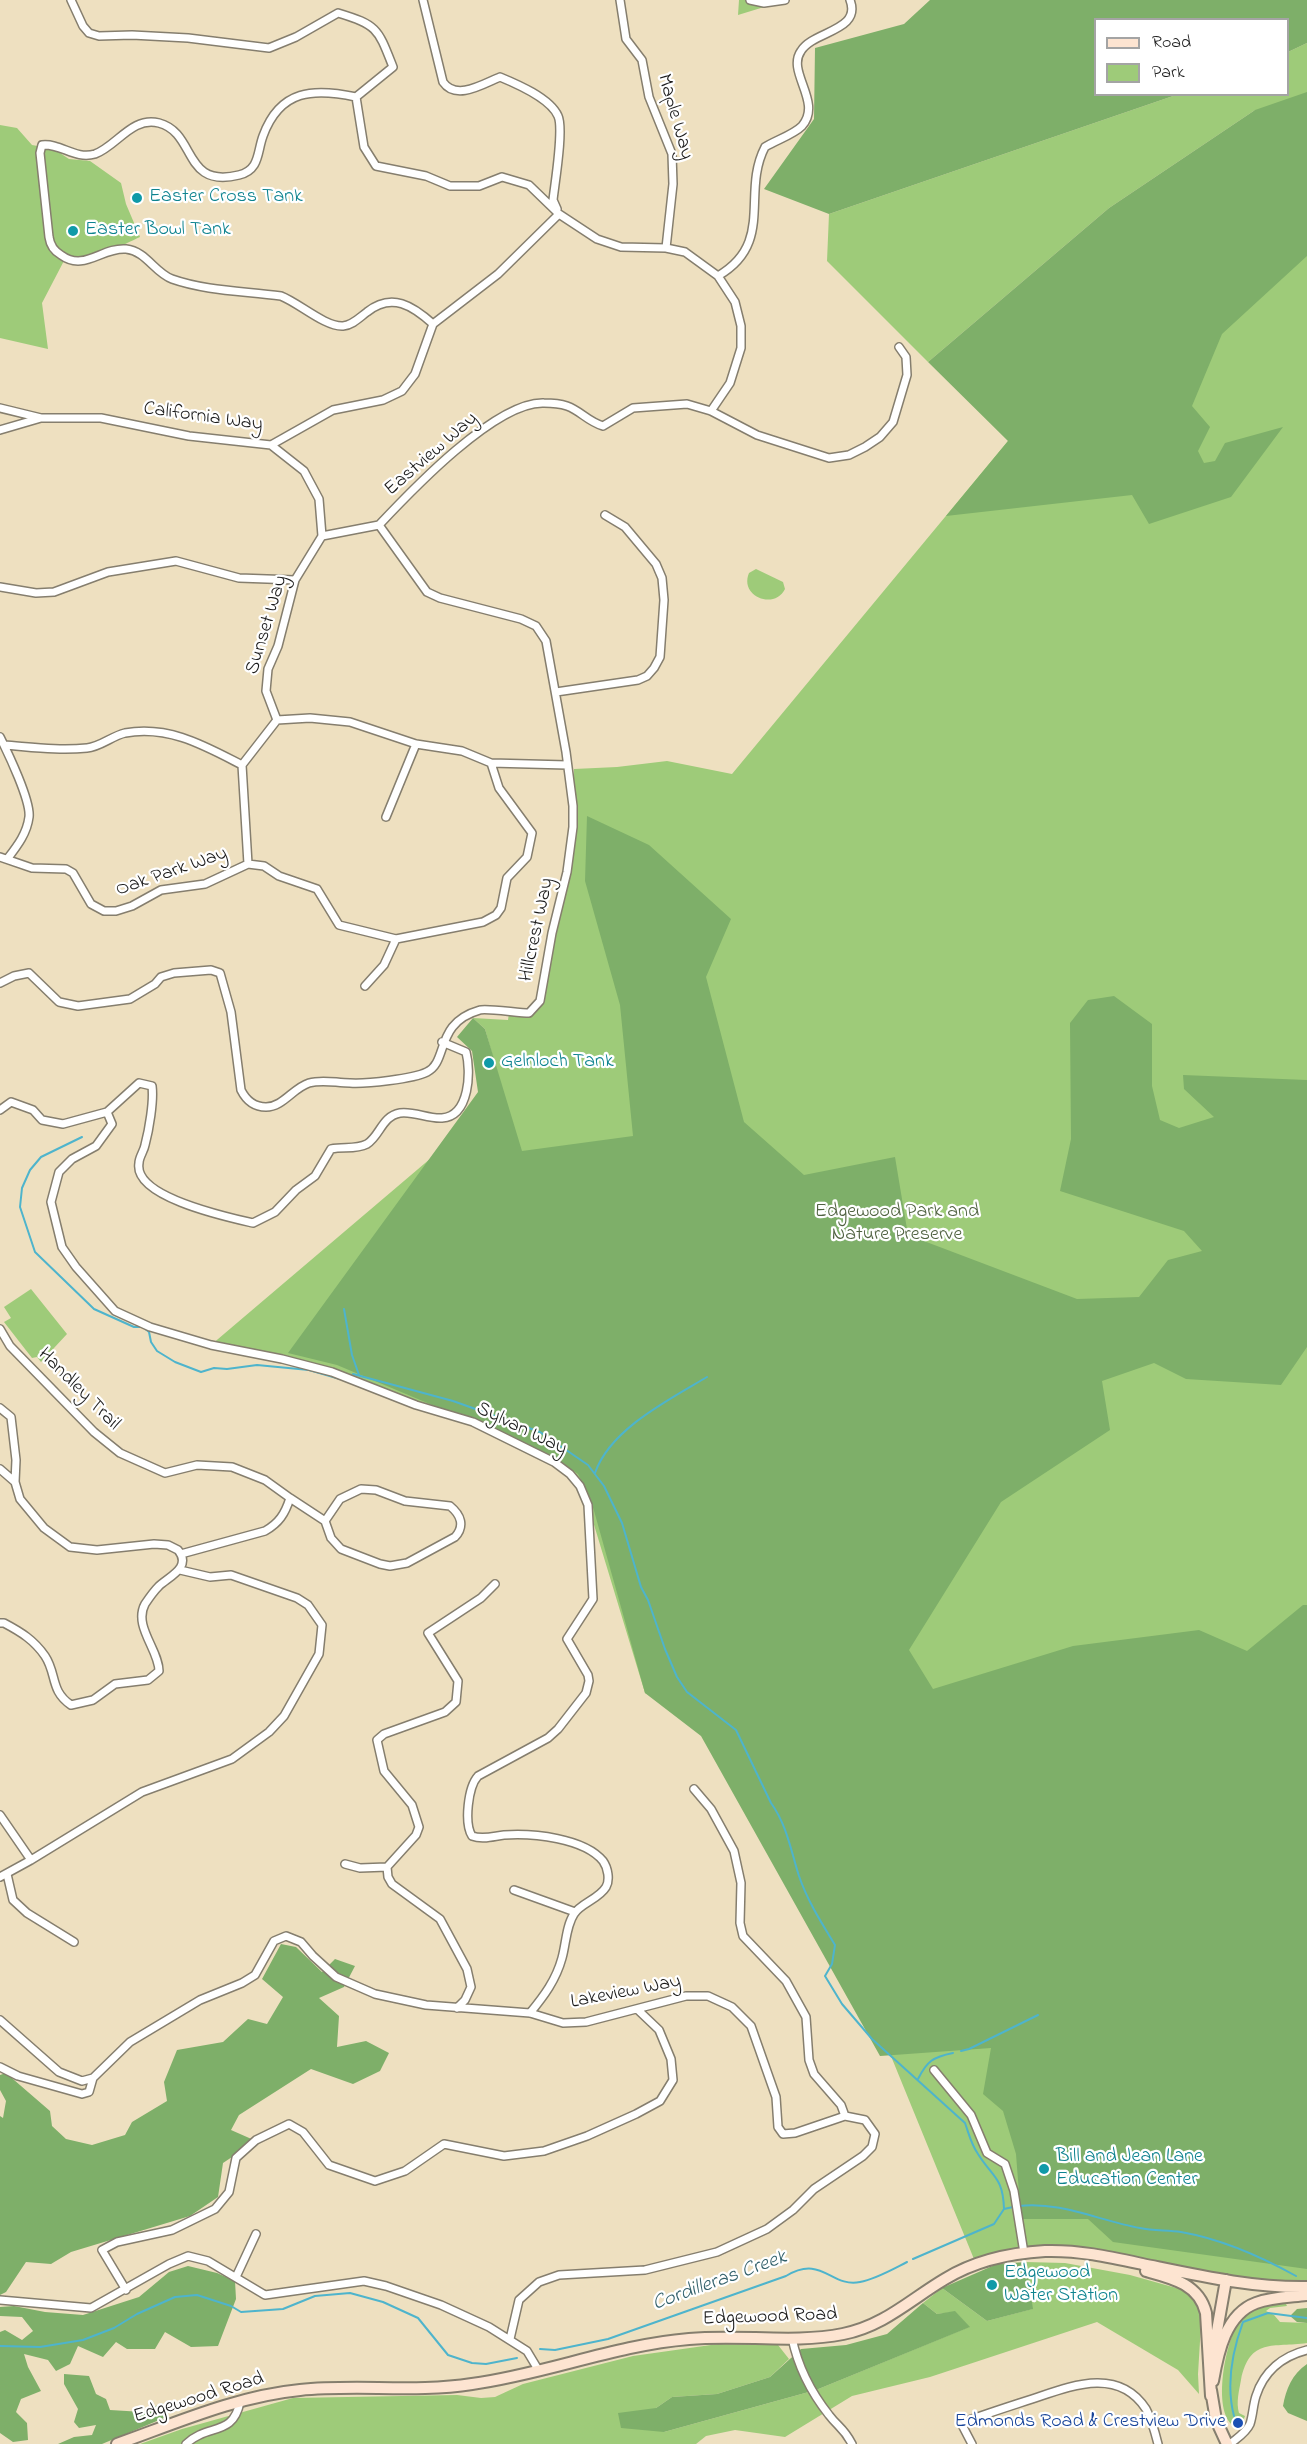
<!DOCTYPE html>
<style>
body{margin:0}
#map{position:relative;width:1307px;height:2444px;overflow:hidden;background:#eee0c0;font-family:"Indie Flower",sans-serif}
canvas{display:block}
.legend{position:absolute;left:1094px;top:18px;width:195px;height:78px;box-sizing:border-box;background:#fff;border:2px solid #a4a4a4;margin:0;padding:8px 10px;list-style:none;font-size:18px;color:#1c1c1c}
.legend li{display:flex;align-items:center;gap:12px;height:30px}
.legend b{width:30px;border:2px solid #a4a4a4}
</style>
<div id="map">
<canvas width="1307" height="2444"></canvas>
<ul class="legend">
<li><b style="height:8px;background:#fde4d1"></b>Road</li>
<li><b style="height:16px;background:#9ecb79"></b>Park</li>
</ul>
</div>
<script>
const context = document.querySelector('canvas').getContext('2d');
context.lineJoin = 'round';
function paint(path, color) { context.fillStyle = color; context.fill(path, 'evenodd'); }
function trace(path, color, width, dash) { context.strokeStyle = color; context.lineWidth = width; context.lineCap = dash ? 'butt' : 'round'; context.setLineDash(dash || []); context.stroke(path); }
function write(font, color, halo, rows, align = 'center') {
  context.font = font + ' "Indie Flower",sans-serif'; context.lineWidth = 4.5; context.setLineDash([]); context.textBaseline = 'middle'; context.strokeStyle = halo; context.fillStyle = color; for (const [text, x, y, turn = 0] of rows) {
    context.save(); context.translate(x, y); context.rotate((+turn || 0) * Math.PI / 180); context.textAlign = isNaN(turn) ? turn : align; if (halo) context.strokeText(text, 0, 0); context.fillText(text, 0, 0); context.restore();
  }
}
const green = new Path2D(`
 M 739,0 L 787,0 L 738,15 Z
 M 1307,43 L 1307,2287 L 1068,2252 L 976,2264 L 866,1995 L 707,1723 L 645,1693 L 588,1505 L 570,1474 L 473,1422 L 332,1372 L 211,1345 L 504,1096 L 485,1029 L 473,1018 L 508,1020 L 509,1013 L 529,1013 L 540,1001 L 573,827 L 574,769 L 617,767 L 667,761 L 732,774 L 1008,441 L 1255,110 L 1109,208 L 928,362 L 827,261 L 829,214 L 1176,95 L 1288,94 L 1288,52 Z
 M 0,125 L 17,128 L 32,145 L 54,149 L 69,159 L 90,161 L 121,183 L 126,204 L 140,237 C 118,247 91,264 67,255 L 42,303 L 48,349 L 0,338 Z
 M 756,569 L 783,582 L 785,589 C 775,610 739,597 749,573 Z
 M 31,1289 L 67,1334 L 41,1362 L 37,1357 L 32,1358 L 4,1322 L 11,1318 L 4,1307 Z
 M 1026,2262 L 1065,2263 L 1130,2275 L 1187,2291 L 1200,2308 L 1201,2325 L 1198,2374 L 1199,2394 L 1178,2370 L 1097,2322 L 930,2377 L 852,2396 L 785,2437 L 735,2430 L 706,2436 L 696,2444 L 140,2444 L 182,2429 L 293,2398 L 457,2395 L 481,2398 L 495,2397 L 523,2384 L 633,2356 L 718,2344 L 778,2345 L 789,2359 L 770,2377 L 717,2394 L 672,2397 L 656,2408 L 664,2432 L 816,2390 L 969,2327 L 955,2312 L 937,2314 L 923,2303 L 942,2288 L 987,2321 L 1032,2309 Z
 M 1273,2304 L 1286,2304 L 1287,2306 L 1270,2308 L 1266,2311 L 1274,2315 L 1280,2322 L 1307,2323 L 1307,2343 C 1273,2348 1250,2337 1241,2380 C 1239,2391 1236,2402 1239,2413 L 1245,2416 L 1242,2424 L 1234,2426 C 1211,2412 1226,2338 1240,2320 C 1249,2309 1261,2306 1273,2304 Z`);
const forest = new Path2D(`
 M 930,0 L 1307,0 L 1307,43 L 1288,52 L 1288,20 L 1096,20 L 1096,94 L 1176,95 L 829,214 L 764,189 L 814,119 L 815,48 L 904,24 Z
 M 1307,92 L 1307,256 L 1222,334 L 1192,406 L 1210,427 L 1198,451 L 1204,463 L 1215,461 L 1225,443 L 1283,427 L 1231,497 L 1149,524 L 1132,495 L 946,516 L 1008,441 L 928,362 L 1109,208 L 1255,110 Z
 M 587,816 L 649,845 L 731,919 L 706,977 L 744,1122 L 804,1175 L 895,1157 L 908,1235 L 1077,1299 L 1139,1297 L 1168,1260 L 1202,1251 L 1184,1231 L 1060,1191 L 1071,1139 L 1070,1023 L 1088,1000 L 1114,996 L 1152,1024 L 1152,1086 L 1160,1120 L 1179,1128 L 1214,1117 L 1184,1089 L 1183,1075 L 1307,1080 L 1307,1347 L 1281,1385 L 1186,1379 L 1154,1363 L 1102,1381 L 1110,1430 L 1001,1502 L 909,1650 L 933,1689 L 1073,1646 L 1199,1630 L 1247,1651 L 1303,1605 L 1307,1605 L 1307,2269 L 1113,2242 L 1088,2219 L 1021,2219 L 1016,2154 L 1003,2111 L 983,2094 L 991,2048 L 880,2056 L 701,1736 L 645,1693 L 591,1500 L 578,1474 L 551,1455 L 337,1365 L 288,1353 L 478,1092 L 472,1051 L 457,1037 L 473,1018 L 485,1029 L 522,1151 L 633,1136 L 620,1005 L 585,881 Z
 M 281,1944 L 296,1947 L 322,1972 L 335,1959 L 355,1966 L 344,1987 L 319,1998 L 339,2016 L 337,2047 L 366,2041 L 389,2053 L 380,2071 L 353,2084 L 311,2069 L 239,2115 L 231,2130 L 256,2141 L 223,2163 L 218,2197 L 190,2216 L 71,2252 L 51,2264 L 26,2262 L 6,2292 L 0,2295 L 0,2116 L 3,2118 L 6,2101 L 0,2090 L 0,2075 L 6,2073 L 50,2111 L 52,2126 L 66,2139 L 92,2145 L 125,2135 L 132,2122 L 167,2101 L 164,2082 L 177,2050 L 223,2042 L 248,2019 L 267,2024 L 283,1997 L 262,1979 Z
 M 1026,2262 L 1033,2309 L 987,2321 L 942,2288 L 997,2264 Z
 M 188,2266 L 217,2273 L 235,2281 L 236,2299 L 218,2346 L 191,2347 L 165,2332 L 155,2349 L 127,2349 L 116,2342 L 103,2357 L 78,2346 L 70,2364 L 56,2371 L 48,2360 L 24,2354 L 28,2367 L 41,2391 L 21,2399 L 16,2412 L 27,2423 L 28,2440 L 13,2442 L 0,2433 L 0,2332 L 5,2330 L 22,2340 L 33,2331 L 22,2317 L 0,2316 L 0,2307 L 14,2306 L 45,2312 L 83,2315 L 139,2297 L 169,2272 Z
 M 923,2303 L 937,2314 L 955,2311 L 970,2327 L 816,2390 L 664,2432 L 621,2428 L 618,2413 L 656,2408 L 672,2397 L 717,2394 L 770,2377 L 801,2349 L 846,2345 L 887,2334 Z
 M 1307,2308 L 1307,2323 L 1297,2322 L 1290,2316 L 1297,2309 Z
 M 1307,2364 L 1307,2421 L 1288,2413 L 1283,2406 C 1286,2389 1292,2374 1307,2364 Z
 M 64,2374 L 89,2376 L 96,2394 L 106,2399 L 110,2410 L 143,2412 L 162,2403 L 168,2409 L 164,2418 L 102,2444 L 58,2444 L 74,2437 L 92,2435 L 96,2425 L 79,2428 L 74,2422 L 78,2409 L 64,2384 Z`);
const stream = new Path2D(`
 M 82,1137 L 41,1157 L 30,1170 L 22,1188 L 20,1207 L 35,1252 L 94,1309 L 134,1327 L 143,1327 L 149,1332 L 151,1342 L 157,1351 L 175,1362 L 201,1372 L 214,1368 L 227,1369 L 257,1365 L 309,1370 L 340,1379
 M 344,1309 L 352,1355 L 359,1375
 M 353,1374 L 453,1401 L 540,1432 L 588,1465 L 604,1486 L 622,1523 L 641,1587 L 648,1600 L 665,1649 L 677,1677 L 687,1692 L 736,1730 L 771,1803 C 787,1825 791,1851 799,1876 C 808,1902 821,1922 835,1945 L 832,1964 L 825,1976 L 842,2004 L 872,2039 L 965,2123 C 969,2134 971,2144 978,2154 C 993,2178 1003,2177 1004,2209
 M 595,1473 C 610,1429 670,1399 707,1377
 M 961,2051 L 969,2049 L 1038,2015
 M 918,2079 C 927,2061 933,2057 953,2053
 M 1019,2206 C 1060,2201 1100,2221 1140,2228 C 1153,2231 1167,2230 1181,2232 C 1221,2239 1260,2256 1296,2276
 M 913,2259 L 994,2224 L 1004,2209 L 1013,2207
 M 0,2346 L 40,2347 L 83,2340 L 114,2328 L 137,2314 L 175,2297 L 197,2295 L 231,2306 L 241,2312 L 283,2309 L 315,2296 L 350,2293 L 383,2302 L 418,2318 L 448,2355 L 472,2363 L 486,2364 L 517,2358
 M 540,2349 L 555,2350 L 608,2339 L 786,2276 C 822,2254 831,2288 860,2282 C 876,2279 893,2269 907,2262
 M 1234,2416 C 1226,2385 1232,2352 1243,2322 L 1268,2313 L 1307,2318`);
const street = new Path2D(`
 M 71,0 L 83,26 L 89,33 L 99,36 L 132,35 L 188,38 L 269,48 L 296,37 L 338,13 C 378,25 378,29 393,67 L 356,97 L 364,147 L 376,166 L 426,176 L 450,186 L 479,186 L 502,177 L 529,185 L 559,214 L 597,239 L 621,247 L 666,248 L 685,252 L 718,276 L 735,302 L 741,326 L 741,348 L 730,383 L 711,411
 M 423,0 L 443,82 C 456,101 483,84 500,77 C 517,84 550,98 558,116 C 564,129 555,182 553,200 L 557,209
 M 620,0 L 626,39 L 642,60 L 649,97 L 672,154 L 673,184 L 666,248
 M 750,0 L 764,3 L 785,0
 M 718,276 C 775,243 741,193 765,147 C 776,140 793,135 802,126 C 823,102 786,72 801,51 C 813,31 862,31 850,0
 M 433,324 L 498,274 L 559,214
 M 0,408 L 41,418 L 101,418 L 189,436 L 271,445 L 333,410 L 383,400 L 402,391 L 415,374 L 433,324 C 413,306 392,292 367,312 C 360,317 353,325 343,326 C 325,327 299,303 281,296 C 245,291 206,291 172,279 C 155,273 146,251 126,249 C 102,247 84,272 61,255 C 54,251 50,244 49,237 L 40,153 L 42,145 C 61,143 75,160 95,154 C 117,146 132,116 159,123 C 197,133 182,189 239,175 C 260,170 257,152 263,136 C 280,89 314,88 356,97
 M 0,430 L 41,418
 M 271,445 L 304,471 L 319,499 L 322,536 L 295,580 L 278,646 L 268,669 L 266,691 L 277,720
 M 379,525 C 411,491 496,401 544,403 C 551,403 561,404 567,406 C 581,411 587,421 603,426 L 633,408 L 687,404 L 711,411 L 757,435 L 829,458 L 849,455 L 865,447 L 880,437 L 893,422 L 907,375 L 906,357 L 899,347
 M 0,587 L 36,593 L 54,592 L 108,572 L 176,561 L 239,578 L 295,580
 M 556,692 L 638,680 L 647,676 L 654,668 L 660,657 L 664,600 L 662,578 L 656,564 L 625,527 L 605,515
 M 277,720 L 310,718 L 350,722 L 416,744 L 462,751 L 491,763 L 567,765
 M 0,737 C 8,753 31,801 29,817 C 27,833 18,845 8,858
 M 4,745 C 31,747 59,751 87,748 C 100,747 112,736 125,733 C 169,725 205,746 242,765
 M 386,817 L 416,744
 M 0,857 L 32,868 L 66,869 L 73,873 L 91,904 L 104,911 L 116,911 L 132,906 L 161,890 L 205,884 L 248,864 L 264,866 L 279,876 L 317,889 L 339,925 L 396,939 L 483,922 L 496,915 L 501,908 L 507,878 L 527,857 L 532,833 L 499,788 L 491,763
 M 248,864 L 242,765 L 277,720
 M 0,983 L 14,976 L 29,973 L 59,1002 L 78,1006 L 130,999 L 155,984 L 161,977 L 174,973 L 211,970 L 220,973 L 231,1012 L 241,1090 C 246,1100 254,1107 266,1107 C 283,1107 293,1088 309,1083 C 323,1079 336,1083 350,1083 C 366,1084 413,1079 427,1072 C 449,1061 434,1023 480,1010 C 486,1008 519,1013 529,1013 L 540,1001 L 552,933 L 567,872 L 573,827 L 573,806 L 566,752 L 546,641 L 536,626 L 521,619 L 440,598 L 427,592 L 379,525 L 322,536
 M 365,986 L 384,965 L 396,939
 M 0,1110 L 11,1102 L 33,1110 L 42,1120 L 63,1124 L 107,1112 L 139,1083 L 152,1086 C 154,1101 149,1130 145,1145 C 144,1151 139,1157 139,1163 C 133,1197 227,1217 253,1223 L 275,1212 L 296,1190 L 315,1176 L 331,1149 C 343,1146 355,1150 367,1144 C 380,1136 382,1116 400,1113 C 414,1111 428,1119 442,1118 C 470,1116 471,1071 466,1052 L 442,1042
 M 107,1112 L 112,1124 L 96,1146 L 72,1159 L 59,1172 L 51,1202 L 62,1247 L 76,1267 L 115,1311 L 150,1327 L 211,1345 L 282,1359 L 332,1372 L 416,1405 L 473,1422 L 554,1462 L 570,1474 L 580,1486 L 588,1505 L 593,1599 L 567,1639 L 588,1675 L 589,1681 L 586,1693 L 558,1729 L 548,1738 L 478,1776 C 468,1787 464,1823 472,1836 C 483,1840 494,1836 504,1835 C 533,1833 584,1838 603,1861 C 608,1868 610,1880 606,1887 C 599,1899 581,1903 574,1914 C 566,1926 566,1944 562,1958 C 556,1980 544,1996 530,2013
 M 0,1329 L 10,1346 L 94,1432 L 120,1453 L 165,1473 L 197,1465 L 232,1467 L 265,1480 L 290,1498 C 285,1514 279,1523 265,1531 L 181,1554
 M 0,1408 L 11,1417 L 16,1460 L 15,1482 L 20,1499 L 44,1528 L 70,1547 L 97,1550 L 154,1544 L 168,1545 L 178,1550 C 192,1567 170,1576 159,1586 C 154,1591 149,1598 145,1604 C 133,1626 159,1650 159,1671 L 148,1680 L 115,1684 L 93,1700 L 71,1705 C 50,1691 57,1674 45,1656 C 34,1640 21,1632 4,1623 L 0,1623
 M 0,1469 L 15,1482
 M 290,1498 L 325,1521 L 331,1538 L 341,1549 L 380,1564 L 390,1566 L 407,1563 L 455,1537 C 465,1526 461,1515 450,1506 L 405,1501 L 376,1490 L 361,1489 L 340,1499 L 325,1521
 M 694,1789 L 711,1809 L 734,1851 L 741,1883 L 740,1923 L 743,1936 L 786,1981 L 806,2017 L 809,2060 L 814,2074 L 841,2105 L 845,2116
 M 0,1815 L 31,1860
 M 345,1864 L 360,1868 L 387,1867
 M 7,1874 L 13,1900 L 27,1913 L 74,1942
 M 0,1877 L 31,1860 L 142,1792 L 232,1759 L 269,1732 L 284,1716 L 319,1654 L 322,1625 L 308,1605 L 297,1598 L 231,1575 L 210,1577 L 180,1570
 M 514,1890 L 575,1912
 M 457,2008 L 465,2000 L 471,1987 L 467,1969 L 440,1919 L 392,1884 L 388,1877 L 387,1867 L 416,1835 L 419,1827 L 412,1805 L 384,1771 L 377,1740 L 384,1734 L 445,1712 L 456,1702 L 458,1681 L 428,1633 L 481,1598 L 495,1584
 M 0,2020 L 59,2072 L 82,2081 L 93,2078 L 130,2042 L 200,2000 L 242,1983 L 255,1975 L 274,1941 L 286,1936 L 301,1942 L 313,1956 L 336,1977 L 375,1994 L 426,2005 L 530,2013 L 563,2023 L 586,2022 L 686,1996 L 708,1996 L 732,2007 L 751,2026 L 776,2097 L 778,2127 L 783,2134 L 795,2133 L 845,2116 L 865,2120 L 875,2134 L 872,2147 L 863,2156 L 814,2189 L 793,2210 L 767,2229 L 717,2252 L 645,2270 L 559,2275 L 539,2282 L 519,2300 L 510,2339
 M 0,2067 L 18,2076 L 82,2094 L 89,2092 L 93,2078
 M 934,2070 L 971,2115 L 987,2153 L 1005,2164 L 1014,2191 L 1024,2253
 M 236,2277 L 256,2234
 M 126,2290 L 102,2250 L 117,2242 L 172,2230 L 215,2209 L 229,2192 L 236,2158 L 256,2140 L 289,2124 L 303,2132 L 329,2165 L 375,2181 L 405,2171 L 444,2144 L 504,2156 L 544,2151 L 587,2136 L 636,2114 L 660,2101 L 673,2080 L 671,2059 L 659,2030 L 637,2009
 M 0,2300 L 91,2308 L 169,2264 L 188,2256 L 208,2261 L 265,2295 L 364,2281 L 386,2286 L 441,2305 L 489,2327 L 527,2351 L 539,2371
 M 792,2338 C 798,2367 810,2391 829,2415 C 838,2427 844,2428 852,2444
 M 186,2444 C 208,2423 233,2437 240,2402
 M 972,2444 L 961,2423 C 988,2413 1014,2405 1041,2396 C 1076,2384 1120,2369 1146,2409 C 1152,2420 1155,2432 1158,2444
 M 1230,2444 C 1237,2438 1246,2433 1250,2424 C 1253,2415 1253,2405 1256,2396 C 1264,2371 1283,2356 1307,2350`);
const secondary = new Path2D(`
 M 1146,2271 C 1172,2278 1199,2284 1206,2313 L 1211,2396
 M 1212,2359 L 1226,2280
 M 1213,2381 C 1218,2352 1226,2314 1256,2303 C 1272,2297 1291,2297 1307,2295
 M 1211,2390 L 1216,2420 L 1227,2444
 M 117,2444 C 176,2423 237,2396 300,2390 C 357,2384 415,2393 472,2384 C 546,2374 615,2345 689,2339 C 740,2334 793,2344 843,2334 C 884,2326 911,2299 945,2279 C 976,2260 1010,2253 1045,2251 C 1079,2250 1110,2257 1142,2264 C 1196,2275 1252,2288 1307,2287`);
const markers = [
 [137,198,6,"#0f9aa8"],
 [73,231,6,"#0f9aa8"],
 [489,1063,6,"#0f9aa8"],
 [1044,2169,6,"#0f9aa8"],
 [992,2285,6,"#0f9aa8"],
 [1238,2423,6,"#1a4fb4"]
];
const streetNames = [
 ["Maple Way",674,117,74],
 ["California Way",203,418,8],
 ["Eastview Way",432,455,-41],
 ["Sunset Way",268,625,-73],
 ["Oak Park Way",172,873,-19],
 ["Hillcrest Way",538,930,-78],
 ["Handley Trail",78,1390,45],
 ["Sylvan Way",521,1430,26],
 ["Lakeview Way",626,1993,-11],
 ["Edgewood Road",770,2318,-2],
 ["Edgewood Road",199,2399,-17]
];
const cultureNames = [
 ["Easter Cross Tank",149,198],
 ["Easter Bowl Tank",85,231],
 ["Gelnloch Tank",501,1063],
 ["Bill and Jean Lane",1056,2158],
 ["Education Center",1056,2181],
 ["Edgewood",1004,2274],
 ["Water Station",1004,2297]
];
const parkNames = [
 ["Edgewood Park and",897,1213],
 ["Nature Preserve",897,1236]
];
const transitNames = [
 ["Edmonds Road & Crestview Drive",1226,2423]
];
const waterNames = [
 ["Cordilleras Creek",720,2282,-20]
];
paint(green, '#9ecb79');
paint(forest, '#7eaf69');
trace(stream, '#4eb4cc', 2);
trace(street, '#857e6e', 10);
trace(secondary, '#857e6e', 14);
trace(street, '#fff', 7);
trace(secondary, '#fde4d1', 10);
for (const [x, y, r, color] of markers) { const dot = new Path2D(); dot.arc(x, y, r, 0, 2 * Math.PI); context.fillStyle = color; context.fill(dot); trace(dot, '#fff', 2); }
write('20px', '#1c1c1c', '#fff', streetNames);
write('20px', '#0d838f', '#fff', cultureNames, 'left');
write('20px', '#506241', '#fff', parkNames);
write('20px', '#164399', '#fff', transitNames, 'right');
write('italic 21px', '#32606b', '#fff', waterNames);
</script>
